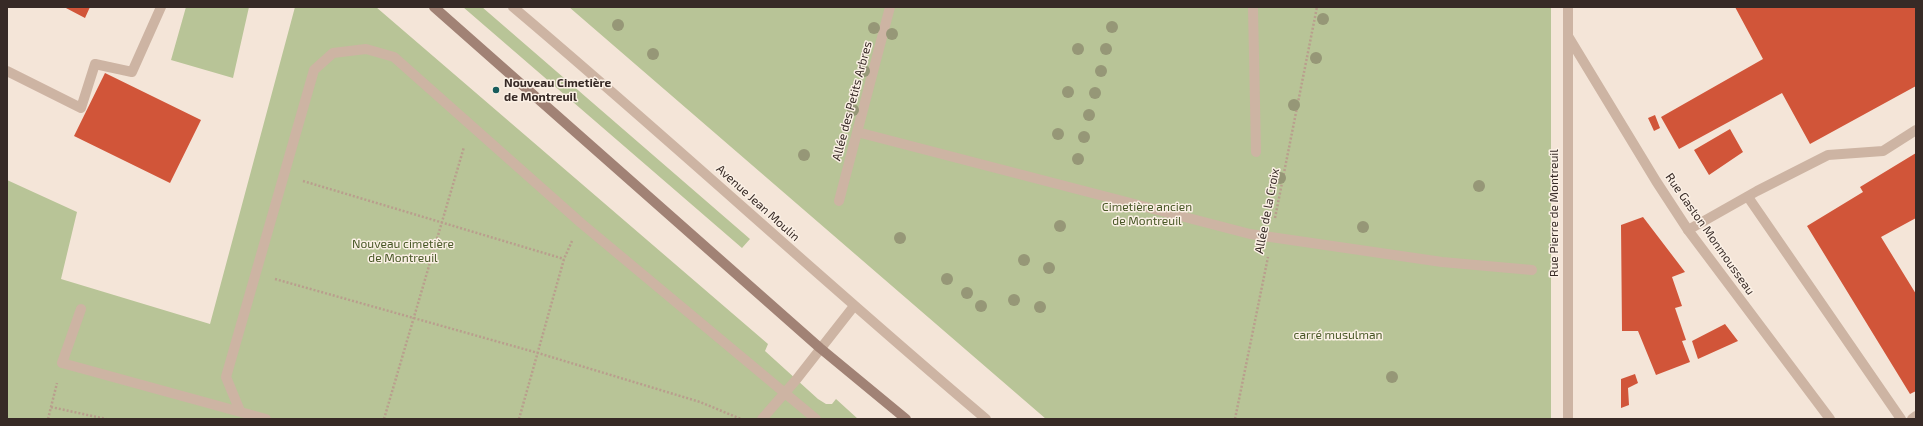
<!DOCTYPE html>
<meta charset="utf-8">
<style>
body{margin:0}
#map{position:relative;width:1923px;height:426px;overflow:hidden;background:#f4e5d8;font-family:"Exo 2",sans-serif}
canvas{display:block}
.frame{position:absolute;inset:0;border:8px solid #372a26;pointer-events:none}
</style>
<div id="map">
<canvas width="1923" height="426"></canvas>
<div class="frame"></div>
</div>
<script>
const context = document.querySelector('canvas').getContext('2d');
context.lineJoin = 'round';
function paint(path, color) { context.fillStyle = color; context.fill(path, 'evenodd'); }
function trace(path, color, width, dash) { context.strokeStyle = color; context.lineWidth = width; context.lineCap = dash ? 'butt' : 'round'; context.setLineDash(dash || []); context.stroke(path); }
function write(font, color, halo, rows, align = 'center') {
  context.font = font + ' "Exo 2",sans-serif'; context.lineWidth = 3; context.setLineDash([]); context.textBaseline = 'middle'; context.strokeStyle = halo; context.fillStyle = color; for (const [text, x, y, turn = 0] of rows) {
    context.save(); context.translate(x, y); context.rotate((+turn || 0) * Math.PI / 180); context.textAlign = isNaN(turn) ? turn : align; if (halo) context.strokeText(text, 0, 0); context.fillText(text, 0, 0); context.restore();
  }
}
const green = new Path2D(`
 M 186,7 L 249,7 L 233,78 L 171,60 Z
 M 295,7 L 376,7 L 768,344 L 765,351 L 818,399 L 826,404 L 832,404 L 836,399 L 858,419 L 7,419 L 7,180 L 77,212 L 61,279 L 210,324 Z
 M 463,7 L 482,7 L 750,239 L 742,248 Z
 M 569,7 L 1551,7 L 1551,419 L 1046,419 Z`);
const building = new Path2D(`
 M 64,7 L 90,7 L 85,18 Z
 M 1735,7 L 1916,7 L 1916,86 L 1810,144 L 1782,93 L 1679,149 L 1661,117 L 1763,59 Z
 M 105,73 L 201,120 L 170,183 L 74,136 Z
 M 1655,115 L 1660,128 L 1654,131 L 1648,118 Z
 M 1730,129 L 1743,152 L 1709,175 L 1694,150 Z
 M 1916,153 L 1916,218 L 1881,237 L 1916,294 L 1916,391 L 1910,394 L 1807,226 L 1863,192 L 1860,187 Z
 M 1643,217 L 1685,272 L 1672,277 L 1682,306 L 1675,308 L 1686,340 L 1682,341 L 1690,362 L 1656,375 L 1638,331 L 1622,331 L 1621,225 Z
 M 1725,324 L 1738,341 L 1698,359 L 1692,341 Z
 M 1635,374 L 1638,383 L 1628,388 L 1629,405 L 1621,408 L 1621,379 Z`);
const path = new Path2D(`
 M 303,181 L 564,259
 M 1275,218 L 1317,7
 M 275,279 L 538,353 L 700,402 L 741,419
 M 51,407 L 106,419
 M 48,419 L 57,383
 M 384,419 L 464,147
 M 519,419 L 564,259 L 572,241
 M 1235,419 L 1268,257`);
const lane = new Path2D(`
 M 1253,7 L 1256,152
 M 7,71 L 81,108 L 95,64 L 132,72 L 161,7
 M 857,132 L 1250,234 L 1442,262 L 1532,270
 M 1748,197 L 1901,419
 M 839,201 L 890,7
 M 1688,230 L 1757,191 L 1828,155 L 1883,151 L 1916,130
 M 81,309 L 62,363 L 266,419
 M 240,411 L 226,377 L 314,70 L 333,53 L 366,49 L 394,57 L 581,223 L 816,419
 M 762,419 L 796,380 L 854,306`);
const street = new Path2D(`
 M 513,7 C 673,142 826,284 986,419
 M 1568,36 L 1656,181 L 1688,230 L 1830,419
 M 1568,419 L 1568,7
 M 1912,419 L 1916,416`);
const secondary = new Path2D(`
 M 434,7 L 820,348 L 906,419`);
const trees = [
 [1323,19],
 [618,25],
 [1112,27],
 [874,28],
 [892,34],
 [1078,49],
 [1106,49],
 [653,54],
 [1316,58],
 [864,71],
 [1101,71],
 [1068,92],
 [1095,93],
 [1294,105],
 [853,110],
 [1089,115],
 [1058,134],
 [1084,137],
 [804,155],
 [1078,159],
 [1280,178],
 [1479,186],
 [1060,226],
 [1363,227],
 [900,238],
 [1024,260],
 [1049,268],
 [947,279],
 [967,293],
 [1014,300],
 [981,306],
 [1040,307],
 [1392,377]
];
const markers = [
 [496,90,4,"#185c5c"]
];
const poiNames = [
 ["Nouveau Cimetière",504,83],
 ["de Montreuil",504,97]
];
const streetNames = [
 ["Allée des Petits Arbres",852,101,-75],
 ["Avenue Jean Moulin",758,203,42],
 ["Allée de la Croix",1267,211,-79],
 ["Rue Pierre de Montreuil",1554,213,-90],
 ["Rue Gaston Monmousseau",1710,234,55]
];
const parkNames = [
 ["Cimetière ancien",1147,207],
 ["de Montreuil",1147,221],
 ["Nouveau cimetière",403,244],
 ["de Montreuil",403,258],
 ["carré musulman",1338,335]
];
paint(green, '#b8c497');
paint(building, '#d15539');
trace(path, '#b99e8d', 2.5, [2, 2]);
trace(lane, '#cdb4a3', 10);
trace(street, '#cdb4a3', 10);
trace(secondary, '#a18275', 10);
context.fillStyle = '#969777';
for (const [x, y] of trees) { context.beginPath(); context.arc(x, y, 6, 0, 2 * Math.PI); context.fill(); }
for (const [x, y, r, color] of markers) { const dot = new Path2D(); dot.arc(x, y, r, 0, 2 * Math.PI); context.fillStyle = color; context.fill(dot); trace(dot, '#fbf0e5', 1.5); }
write('bold 12px', '#372a26', '#fbf0e5', poiNames, 'left');
write('12px', '#372a26', '#fbf0e5', streetNames);
write('12px', '#495827', '#fbf0e5', parkNames);
</script>
